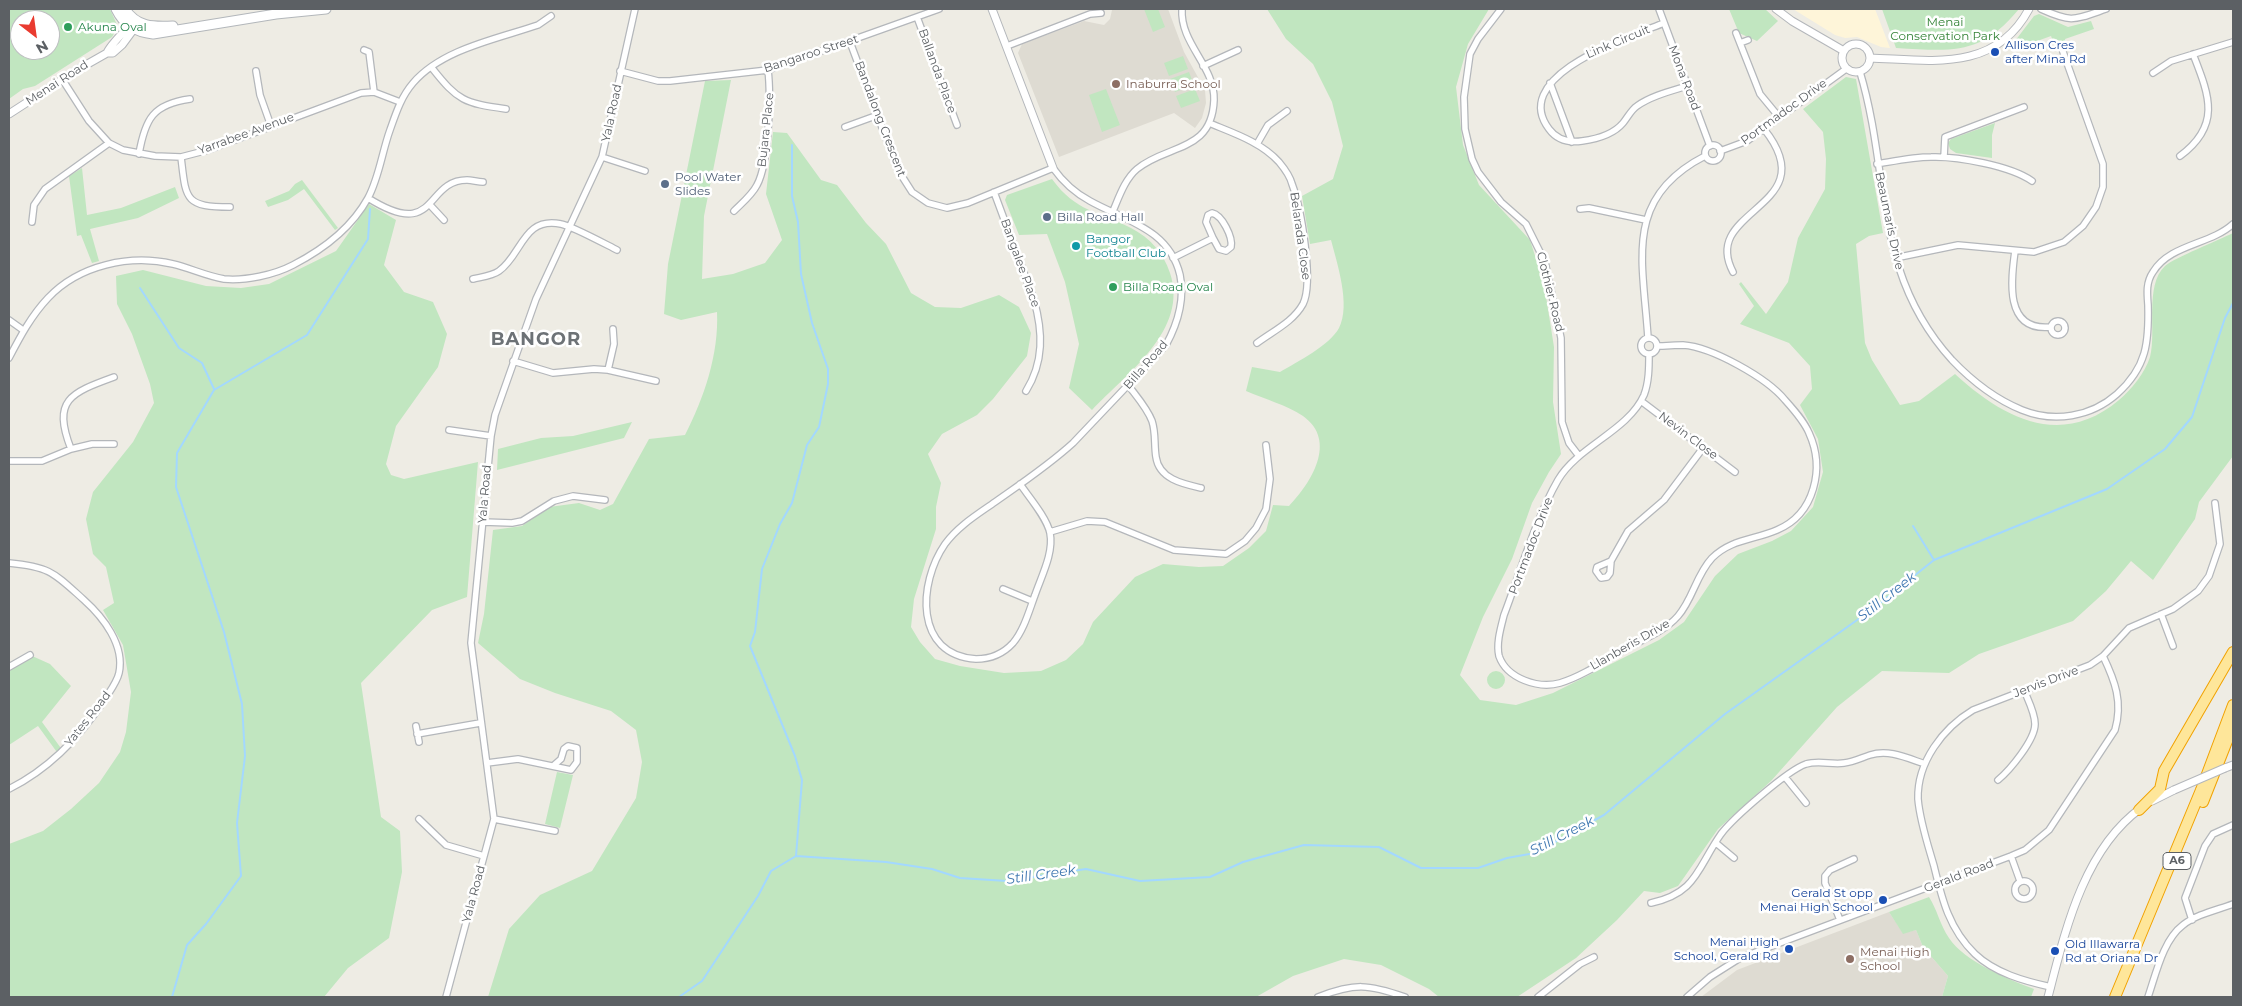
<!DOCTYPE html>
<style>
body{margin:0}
#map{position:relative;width:2242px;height:1006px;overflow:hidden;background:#eeece4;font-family:Montserrat,sans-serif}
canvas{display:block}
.frame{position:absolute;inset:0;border:10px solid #5c6064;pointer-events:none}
.north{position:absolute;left:10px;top:10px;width:50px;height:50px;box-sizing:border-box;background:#fff;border:1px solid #bebfc1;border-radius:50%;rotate:150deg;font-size:14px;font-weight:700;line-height:20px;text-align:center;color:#5c6064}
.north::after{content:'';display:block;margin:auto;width:18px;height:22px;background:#e93b30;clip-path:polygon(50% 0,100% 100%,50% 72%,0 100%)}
</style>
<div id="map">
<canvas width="2242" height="1006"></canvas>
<div class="frame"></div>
<div class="north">N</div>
</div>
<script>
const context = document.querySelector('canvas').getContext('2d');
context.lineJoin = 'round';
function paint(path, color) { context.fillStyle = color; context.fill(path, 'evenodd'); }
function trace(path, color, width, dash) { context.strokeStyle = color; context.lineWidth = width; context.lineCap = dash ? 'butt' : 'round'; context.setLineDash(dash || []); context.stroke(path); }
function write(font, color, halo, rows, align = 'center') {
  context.font = font + ' Montserrat,sans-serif'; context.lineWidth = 5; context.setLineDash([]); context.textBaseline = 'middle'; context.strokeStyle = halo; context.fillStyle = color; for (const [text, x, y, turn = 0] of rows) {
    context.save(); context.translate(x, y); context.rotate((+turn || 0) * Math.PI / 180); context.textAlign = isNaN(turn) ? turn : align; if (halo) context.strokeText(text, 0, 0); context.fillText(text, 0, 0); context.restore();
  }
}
const commercial = new Path2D(`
 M 1793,9 L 1875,9 L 1890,48 L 1881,47 L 1857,37 L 1845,38 L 1835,35 Z`);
const education = new Path2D(`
 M 1116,9 L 1168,9 L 1184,52 L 1205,90 L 1206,103 L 1202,118 L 1195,128 L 1174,113 L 1059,157 L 1018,53 L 1022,44 L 1084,21 L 1104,25 L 1110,19 L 1112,10 Z
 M 1889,912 L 1903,933 L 1916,930 L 1923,947 L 1948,976 L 1942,997 L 1701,997 L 1737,970 Z`);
const green = new Path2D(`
 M 9,9 L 110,9 L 118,27 L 112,37 L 35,86 L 23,89 L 9,99 ZM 20,20 L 50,20 L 50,50 L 20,50 Z
 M 1144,9 L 1158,9 L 1165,27 L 1153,32 Z
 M 1267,9 L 1489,9 L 1468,44 L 1456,87 L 1463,145 L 1479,185 L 1530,240 L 1544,284 L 1554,347 L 1553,402 L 1561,454 L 1549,472 L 1532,503 L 1512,559 L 1483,617 L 1460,675 L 1480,700 L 1516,705 L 1553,693 L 1659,640 L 1684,622 L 1715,576 L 1738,554 L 1772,541 L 1791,531 L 1813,507 L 1823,472 L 1818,439 L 1800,405 L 1812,389 L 1810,366 L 1789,343 L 1740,324 L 1754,306 L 1739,284 L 1741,282 L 1766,314 L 1788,282 L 1798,238 L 1825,189 L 1826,159 L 1823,132 L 1803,109 L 1846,77 L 1856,79 L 1883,233 L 1869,236 L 1856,244 L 1865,343 L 1872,360 L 1900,405 L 1919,401 L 1955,374 C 2003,418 2061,449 2119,400 C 2131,390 2145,373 2150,357 C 2157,331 2144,286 2165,266 C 2174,258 2219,240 2233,233 L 2233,456 L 2199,502 L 2195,519 L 2153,580 L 2131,561 L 2106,591 L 2073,621 L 1979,654 L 1949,673 L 1882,671 L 1837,707 L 1771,781 L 1718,829 L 1678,886 L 1660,893 L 1644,891 L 1617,920 L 1576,958 L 1517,997 L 1439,997 L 1429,989 L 1381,965 L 1344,959 L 1293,976 L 1256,997 L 488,997 L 509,929 L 540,895 L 592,871 L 636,798 L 642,762 L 636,730 L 611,711 L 555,693 L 520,679 L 478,643 L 484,614 L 493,530 L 522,526 L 549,507 L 579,503 L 600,510 L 613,504 L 649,439 L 685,435 C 704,398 719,354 717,312 L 681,320 L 664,314 L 668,264 L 705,81 L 731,80 L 704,216 L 702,279 L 733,274 L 765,263 L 782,240 L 766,194 L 773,132 L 787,133 L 821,180 L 837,185 L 866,223 L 886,244 L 911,293 L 935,307 L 961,308 L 999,295 L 1019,307 L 1031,333 L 1027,356 L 993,399 L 977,415 L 942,434 L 928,454 L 941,483 L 936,507 L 936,529 L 914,599 L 911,627 L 920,642 L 935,659 L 960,666 L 1004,673 L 1041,671 L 1066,660 L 1083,644 L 1093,622 L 1135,577 L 1163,564 L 1199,567 L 1223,566 L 1249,548 L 1266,531 L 1273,505 L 1289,506 C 1311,483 1338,441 1303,416 C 1286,405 1265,399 1246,391 L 1252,367 L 1280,372 C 1297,362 1330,345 1339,328 C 1351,305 1337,263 1331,240 L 1310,244 L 1302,196 L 1333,179 L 1343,146 L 1332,102 L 1313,64 L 1286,39 Z
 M 1729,9 L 1765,9 L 1778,21 L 1757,41 L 1739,33 Z
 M 1882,9 L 2019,9 C 1980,56 1953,51 1896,48 Z
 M 2039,14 L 2068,27 L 2091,21 L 2094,29 L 2065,39 L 2066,45 L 2056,49 L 2051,36 L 2018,48 L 2015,41 L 2034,16 Z
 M 1183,56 L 1188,69 L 1169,76 L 1164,63 Z
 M 1189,72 L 1194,85 L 1175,92 L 1170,79 Z
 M 1106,89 L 1120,125 L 1102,132 L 1089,95 Z
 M 1195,89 L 1200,101 L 1181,108 L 1176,96 Z
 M 1995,123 L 1992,135 L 1992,158 L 1956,153 L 1950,149 L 1948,143 L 1951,139 Z
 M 82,168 L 87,215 L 121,208 L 175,187 L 179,198 L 138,218 L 90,229 L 99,261 L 92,263 L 81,235 L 77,236 L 69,176 Z
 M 1052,179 C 1076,212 1098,211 1131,228 C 1150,238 1163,252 1170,273 C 1189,330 1127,373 1092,410 L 1069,388 L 1079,344 L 1065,282 L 1047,234 L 1019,235 L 1005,200 L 1007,195 Z
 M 302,180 L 338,228 L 335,230 L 304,189 L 288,200 L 268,207 L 265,201 L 289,191 L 295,184 Z
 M 369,204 L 396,220 L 384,265 L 404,292 L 433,302 L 447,334 L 438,367 L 396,426 L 386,464 L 391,475 L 404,479 L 478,462 L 467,597 L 432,610 L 361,683 L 381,817 L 400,831 L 402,872 L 389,938 L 348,968 L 324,997 L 9,997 L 9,844 L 43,831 L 71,809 L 99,783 L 120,752 L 126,732 L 131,692 L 123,645 L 103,610 L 114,603 L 106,567 L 93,554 L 86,519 L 93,492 L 133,442 L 154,403 L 150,384 L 132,334 L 117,304 L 116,276 L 143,270 L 206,286 L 241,288 L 269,284 L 336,251 Z
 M 632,422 L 624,438 L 497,470 L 498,449 L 541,438 L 573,436 Z
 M 30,655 L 50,664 L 71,686 L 42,722 L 63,751 L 59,755 L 38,726 L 9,745 L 9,667 Z
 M1487 680a9 9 0 1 1 18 0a9 9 0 1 1-18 0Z
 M 557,772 L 573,775 L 560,828 L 545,824 Z
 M 1929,897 C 1937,909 1940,925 1949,938 C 1965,962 2008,979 2034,989 L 2031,997 L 1942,997 L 1948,976 L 1923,947 L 1916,930 L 1903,934 L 1889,912 Z`);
const stream = new Path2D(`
 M 792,145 L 792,196 L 798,222 L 801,274 L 812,323 L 828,369 L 828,384 L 819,427 L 807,445 L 792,503 L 780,524 L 762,569 L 755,632 L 750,646 L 795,756 L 802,780 L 796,856
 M 140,288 L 179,348 L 202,363 L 214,389
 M 1913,526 L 1934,560
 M 172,997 L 187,945 L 206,924 L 241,876 L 237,823 L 245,756 L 242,704 L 224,632 L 176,487 L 177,453 L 214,390 L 307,335 L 368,239 L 370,209
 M 679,997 L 702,981 L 758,896 L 771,871 L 796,856 L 886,862 L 932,869 L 960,878 L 1007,881 L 1086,869 L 1140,881 L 1210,877 L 1243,862 L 1304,845 L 1379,847 L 1421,868 L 1478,868 L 1507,858 L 1535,853 L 1604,815 L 1725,714 L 1874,608 L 1934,560 L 2107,489 L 2165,449 L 2192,417 L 2225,318 L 2233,303`);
const minor = new Path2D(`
 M 1501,9 L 1478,39 L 1470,54 L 1464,97 L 1465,129 L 1472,159 L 1478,172 L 1501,202 L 1526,224 L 1545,262 L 1561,338 L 1562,422 L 1569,443 L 1579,456
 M 1659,9 L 1710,146
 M 2041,9 C 2072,23 2074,20 2106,9
 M 917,17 L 957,125
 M 1664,23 C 1632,36 1508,75 1549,129 C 1557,140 1568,143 1582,141 C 1597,139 1613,135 1623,123 C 1628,117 1631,110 1637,106 C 1651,96 1671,91 1687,86
 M 1736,33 L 1760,94 L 1779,117
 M 850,42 L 898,170 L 912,192 L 928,203 L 947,208 L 968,203 L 1053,168 C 1063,182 1075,193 1090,201 C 1126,221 1169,229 1180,275 C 1185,300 1178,323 1166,345 L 1073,443 C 1049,465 1022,483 995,502 C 978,514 958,526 945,544 C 918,583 914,655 976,659 C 990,659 1003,654 1013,643 C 1024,630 1029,611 1035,595 C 1041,577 1054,553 1050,533 C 1047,518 1029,497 1020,484
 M 1740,43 L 1748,40
 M 1007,46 L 1090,14 L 1101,13
 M 364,50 L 369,52 L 374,92
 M 1203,66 L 1238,50
 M 432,68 C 458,101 464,103 506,109
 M 256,71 L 260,95 L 271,126
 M 620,71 L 658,81 L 670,81 L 768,70 L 939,9
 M 1860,72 C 1891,175 1872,272 1952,360 C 1972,381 1995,399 2022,410 C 2054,423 2091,417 2117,394 C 2147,367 2149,342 2148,305 C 2147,293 2146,282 2153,272 C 2170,244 2210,245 2233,224
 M 2153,73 L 2171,61 L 2233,42
 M 62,79 L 89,121 L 109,143 L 123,150 L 155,156 L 181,157 L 208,150 L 361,93 L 374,92 L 400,102
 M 1550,83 L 1572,142
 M 1209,123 C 1233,133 1261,142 1279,162 C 1284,168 1290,176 1292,184 C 1301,208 1314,282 1303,304 C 1293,322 1273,331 1257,343
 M 845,127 L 878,115
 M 1257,144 L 1268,125 L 1287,111
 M1705 153a8 8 0 1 1 16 0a8 8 0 1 1-16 0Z
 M 1720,151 L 1747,141 L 1846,69
 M 139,154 C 145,119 153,104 190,99
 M 2180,156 C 2222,125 2209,95 2193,54
 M 181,157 C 186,199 184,207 230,207
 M 602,157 L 645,171
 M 1944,157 L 1945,137 L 2024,107
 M 1877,164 C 1895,161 1913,157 1931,157 C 1957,156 2011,166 2032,181
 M 994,192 L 1034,300 C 1043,332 1044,362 1026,391
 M 368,198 C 438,242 424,180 467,180 C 472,180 478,182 483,182
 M 430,205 L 444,220
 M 1580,209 L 1589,208 L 1646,220
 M 734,211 C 742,203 752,195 757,185 C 769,163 771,95 768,70
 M 1113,211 C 1119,197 1125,179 1137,169 C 1167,144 1212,153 1214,100 C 1215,66 1180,44 1182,9
 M 32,222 L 34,205 L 45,189 L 109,143
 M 2015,251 C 2011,280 2004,332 2051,327
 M 1173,258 L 1213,238 L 1206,222 L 1208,215 L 1212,213 C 1222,215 1233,237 1231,247 L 1226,251 L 1219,249 L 1213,238
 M 1895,258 L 1958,245 L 2034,252 L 2064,242 L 2083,226 L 2096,207 L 2103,187 L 2103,164 L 2062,49
 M 1733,272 C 1699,208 1827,208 1764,129
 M 473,279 C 481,277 492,276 499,271 C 522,255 523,216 561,224 C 572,226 605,244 617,250
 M 9,320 L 23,330
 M2051 328a7 7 0 1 1 14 0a7 7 0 1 1-14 0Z
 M1641 346a8 8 0 1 1 16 0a8 8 0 1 1-16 0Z
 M 1648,338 C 1643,260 1623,198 1705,156
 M 1649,354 C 1649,367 1649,382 1644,395 C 1628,431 1578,446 1558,480 C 1536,518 1520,573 1504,615 C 1501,627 1496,643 1499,656 C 1507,679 1539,689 1560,683 C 1583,676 1606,660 1627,648 C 1644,639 1665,631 1678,616 C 1693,599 1696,575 1712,558 C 1731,539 1754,540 1777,530 C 1815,514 1825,468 1809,433 C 1804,421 1794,410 1785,400 C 1767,378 1712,347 1683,345 C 1675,345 1666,346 1657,346
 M 9,358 C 20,337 31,316 48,298 C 79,265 130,254 173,264 C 190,268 206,276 224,279 C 245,281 274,275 293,265 C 324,249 351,229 368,198 C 379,178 382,152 390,130 C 396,113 401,97 413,83 C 442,49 497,39 538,25 L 551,16
 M 513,361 L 553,373 L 594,369 L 608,370 L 656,381
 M 608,370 L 614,344 L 613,329
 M 1128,385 C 1137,397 1147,408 1152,421 C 1156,433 1154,445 1156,457 C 1159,479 1183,484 1201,488
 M 1641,401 L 1735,472
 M 449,430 L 491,436
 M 71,449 C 52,400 70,393 114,377
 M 9,461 L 42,461 L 71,449 L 92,444 L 114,444
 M 483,522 L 512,523 L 522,521 L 554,501 L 573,496 L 605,500
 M 1050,532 L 1087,521 L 1105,522 L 1174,550 L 1226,554 L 1245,541 L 1256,528 L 1266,509 L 1270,479 L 1266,445
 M 1611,561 L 1597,567 L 1596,571 L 1601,578 L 1607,577 L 1610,573 L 1611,561 L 1628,531 L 1664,500 L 1703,448
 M 9,563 C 51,567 54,573 84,600 C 103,617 125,645 119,673 C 117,682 110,691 105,699 C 80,737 49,769 9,789
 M 1003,589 L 1032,601
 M 2161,614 L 2173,646
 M 9,667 L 30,655
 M 416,726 L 419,742
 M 417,734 L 480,723
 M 487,763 L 518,759 L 571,770 L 577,762 L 577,748 L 568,746 L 564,749 L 561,759 L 553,766
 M 1785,777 L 1806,803
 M 1998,780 C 2010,770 2035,740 2035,724 C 2035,713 2028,700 2024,690
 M 419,819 L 446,845 L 484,856
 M 494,819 L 555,831
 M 1716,843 L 1734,858
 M 2011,856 L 2020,881
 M2015 890a9 9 0 1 1 18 0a9 9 0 1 1-18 0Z
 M 1651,903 C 1697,893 1697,868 1721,834 C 1733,818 1788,770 1806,764 C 1819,760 1832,765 1844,763 C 1853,762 1861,758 1870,755 C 1889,749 1907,758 1925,764
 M 1840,920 L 1825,883 L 1825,876 L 1830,870 L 1854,859
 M 2192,920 L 2185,898 L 2205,846 L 2213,834 L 2233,825
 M 2051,987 C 2024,981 1995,973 1975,954 C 1949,929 1942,899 1934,866 C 1928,845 1920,822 1918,799 C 1917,762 1943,728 1973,710 L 2090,665 L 2103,656 L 2129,628 L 2173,609 L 2198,591 L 2209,576 L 2220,544 L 2215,503
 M 446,997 L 494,819 L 471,643 L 491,436 L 495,415 L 536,299 L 602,157 L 635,9
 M 1318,997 C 1355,983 1368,984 1405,997
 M 1538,997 L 1580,964 L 1594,957
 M 1687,997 L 1710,977 L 1740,958 L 2011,856 L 2025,850 L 2049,830 L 2115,730 C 2123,702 2115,681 2103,656
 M 2148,997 C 2156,974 2163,940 2183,925 C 2197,914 2217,910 2233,904`);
const tertiary = new Path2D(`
 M 992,9 L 1053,168
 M 1776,9 L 1792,21 L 1844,51
 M1842 58a14 14 0 1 1 28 0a14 14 0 1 1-28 0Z
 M 107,53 C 110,45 125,31 132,23
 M 1870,58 C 1930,60 1995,73 2029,9
 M 9,114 L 77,70 L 107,53 L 113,53 L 122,45 L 136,26
 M 2225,768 L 2233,765
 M 2152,801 L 2174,790
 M 2048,997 C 2065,932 2083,850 2141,808`);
const secondary = new Path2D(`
 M 116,9 C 124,25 135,32 153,34 L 276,14 L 326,9
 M 125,9 C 137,27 152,27 173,26`);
const trunk = new Path2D(`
 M 2203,802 L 2233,726
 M 2139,810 L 2160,789 L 2164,771 L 2233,652
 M 2115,997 L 2201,790 L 2233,705`);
const tertiaryBridge = new Path2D(`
 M 2174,790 L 2225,768`);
const markers = [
 [68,27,5,"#2e9e5b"],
 [1995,52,5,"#1a4fb4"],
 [1116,84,5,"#8d6e63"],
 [665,184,5,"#5c6f8a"],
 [1047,217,5,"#5c6f8a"],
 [1076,246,5,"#0f9aa8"],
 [1113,287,5,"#2e9e5b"],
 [1883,900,5,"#1a4fb4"],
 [1789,949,5,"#1a4fb4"],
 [2055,951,5,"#1a4fb4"],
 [1850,959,5,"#8d6e63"]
];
const shields = [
 [2177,861,28]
];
const shieldNames = [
 ["A6",2177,861]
];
const parkNames = [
 ["Menai",1945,22],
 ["Conservation Park",1945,36]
];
const leisureNames = [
 ["Akuna Oval",78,27],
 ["Billa Road Oval",1123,287]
];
const streetNames = [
 ["Link Circuit",1618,42,-23],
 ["Bangaroo Street",811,54,-18],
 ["Ballanda Place",937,71,70],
 ["Mona Road",1684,78,69],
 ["Menai Road",57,83,-33],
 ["Portmadoc Drive",1784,112,-36],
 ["Yala Road",612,113,-78],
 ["Bandalong Crescent",880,119,69],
 ["Bujara Place",766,130,-84],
 ["Yarrabee Avenue",246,134,-20],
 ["Beaumaris Drive",1889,221,78],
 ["Belarada Close",1300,236,82],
 ["Bangalee Place",1020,263,70],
 ["Clothier Road",1550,292,76],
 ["Billa Road",1146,365,-49],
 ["Nevin Close",1688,436,37],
 ["Yala Road",485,494,-85],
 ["Portmadoc Drive",1531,546,-69],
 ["Llanberis Drive",1630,645,-30],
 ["Jervis Drive",2046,682,-21],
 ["Yates Road",88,719,-52],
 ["Gerald Road",1959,876,-21],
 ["Yala Road",474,894,-75]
];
const transitNames = [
 ["Allison Cres",2005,45],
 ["after Mina Rd",2005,59],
 ["Gerald St opp",1873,893,"right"],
 ["Menai High School",1873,907,"right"],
 ["Menai High",1779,942,"right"],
 ["School, Gerald Rd",1779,956,"right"],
 ["Old Illawarra",2065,944],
 ["Rd at Oriana Dr",2065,958]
];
const educationNames = [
 ["Inaburra School",1126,84],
 ["Menai High",1860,952],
 ["School",1860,966]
];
const serviceNames = [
 ["Pool Water",675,177],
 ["Slides",675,191],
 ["Billa Road Hall",1057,217]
];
const cultureNames = [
 ["Bangor",1086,239],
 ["Football Club",1086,253]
];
const waterNames = [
 ["Still Creek",1887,597,-38],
 ["Still Creek",1562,836,-27],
 ["Still Creek",1041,875,-8]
];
const districtNames = [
 ["BANGOR",536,340]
];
paint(commercial, '#fef5d9');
paint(education, '#dedbd2');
paint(green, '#c1e6c0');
trace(stream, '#a3d8ff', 2);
trace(minor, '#b4b7bb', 8);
trace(tertiary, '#b4b7bb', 9);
trace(secondary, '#b3b7bb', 11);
trace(trunk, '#f1a201', 12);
trace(minor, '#fff', 5.5);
trace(tertiary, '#fff', 7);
trace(secondary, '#fff', 9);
trace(trunk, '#fee69a', 10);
trace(tertiaryBridge, '#b4b7bb', 9, []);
trace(tertiaryBridge, '#fff', 7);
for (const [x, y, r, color] of markers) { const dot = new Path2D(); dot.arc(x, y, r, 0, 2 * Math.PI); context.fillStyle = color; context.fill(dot); trace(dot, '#fff', 2); }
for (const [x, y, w] of shields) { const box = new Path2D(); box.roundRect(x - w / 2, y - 8.5, w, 17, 4); context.fillStyle = '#fff'; context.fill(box); trace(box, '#5c6064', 1); }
write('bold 11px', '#5c6064', null, shieldNames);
write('12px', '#348337', '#fff', parkNames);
write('12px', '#27864d', '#fff', leisureNames, 'left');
write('12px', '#5c6064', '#fff', streetNames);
write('12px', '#164399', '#fff', transitNames, 'left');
write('12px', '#785e54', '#fff', educationNames, 'left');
write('12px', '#4e5e75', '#fff', serviceNames, 'left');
write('12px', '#0d838f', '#fff', cultureNames, 'left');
write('italic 14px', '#4078b1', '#fff', waterNames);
context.letterSpacing = '1px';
write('bold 18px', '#6d7276', '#fff', districtNames);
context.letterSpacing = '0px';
</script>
